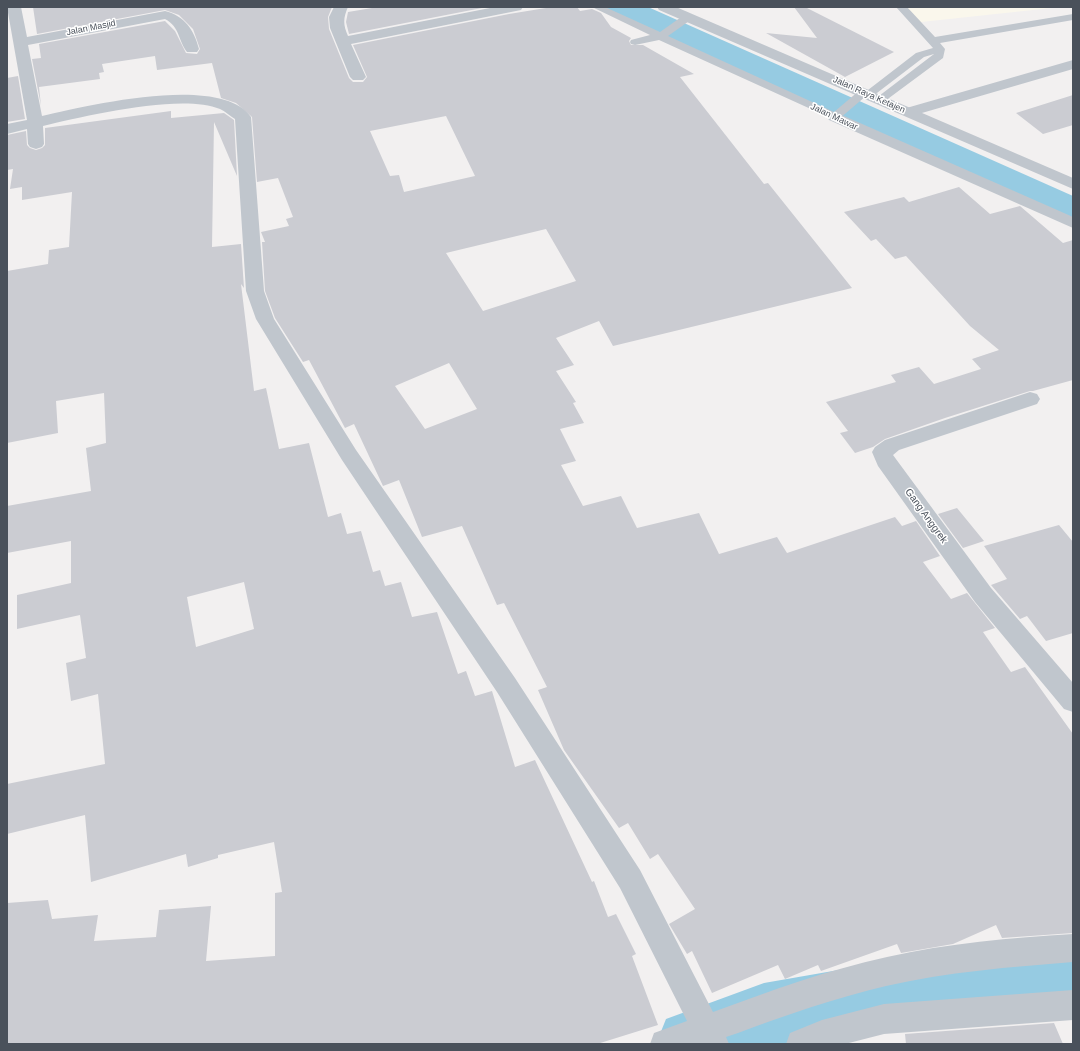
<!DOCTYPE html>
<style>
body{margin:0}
#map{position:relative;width:1080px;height:1051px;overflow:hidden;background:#f2f0f0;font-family:Arial,sans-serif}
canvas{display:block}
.frame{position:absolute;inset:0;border:8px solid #4a515b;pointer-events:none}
</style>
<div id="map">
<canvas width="1080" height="1051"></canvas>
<div class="frame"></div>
</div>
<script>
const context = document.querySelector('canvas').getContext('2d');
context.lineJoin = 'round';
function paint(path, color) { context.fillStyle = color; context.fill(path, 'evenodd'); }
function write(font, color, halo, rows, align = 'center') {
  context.font = font + ' Arial,sans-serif'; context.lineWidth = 3; context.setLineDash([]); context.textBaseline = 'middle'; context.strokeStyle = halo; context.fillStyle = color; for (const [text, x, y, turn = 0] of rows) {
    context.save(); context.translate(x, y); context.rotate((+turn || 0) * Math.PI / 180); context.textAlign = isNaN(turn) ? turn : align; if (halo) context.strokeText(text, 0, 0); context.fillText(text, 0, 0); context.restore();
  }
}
const commercial = new Path2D(`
 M 898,7 L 1061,7 L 912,23 Z`);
const river = new Path2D(`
 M 605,7 L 648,7 L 1073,196 L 1073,223 L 1059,220 L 610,14 Z
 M 1073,945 L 1073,1013 L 942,1020 L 805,1044 L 656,1044 L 666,1019 L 764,983 L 942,952 Z`);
const building = new Path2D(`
 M 33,7 L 332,7 L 328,17 L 329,29 L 349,78 L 353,82 L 363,82 L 367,77 L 353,45 L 509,14 L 552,7 L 577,7 L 580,11 L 592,9 L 601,13 L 611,27 L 631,38 L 629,41 L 631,45 L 643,45 L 694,74 L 680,77 L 764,184 L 768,183 L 852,288 L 613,346 L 599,321 L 556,338 L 574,365 L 556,371 L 576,402 L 573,403 L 584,423 L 560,429 L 576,461 L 561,465 L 583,506 L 621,496 L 637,528 L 699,513 L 719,554 L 777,537 L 787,553 L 895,517 L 902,526 L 916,521 L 940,556 L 923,562 L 951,599 L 967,593 L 995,628 L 983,632 L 1011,672 L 1025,667 L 1073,734 L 1073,933 L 1002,938 L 996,925 L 953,944 L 901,953 L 897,944 L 821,971 L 818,965 L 785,979 L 778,965 L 712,993 L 692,951 L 687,954 L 669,924 L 695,909 L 658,854 L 650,859 L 628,823 L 619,828 L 564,750 L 538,690 L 547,687 L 504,603 L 497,605 L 462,526 L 422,537 L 399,480 L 383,486 L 354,424 L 345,428 L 309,360 L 303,362 L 275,318 L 265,291 L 262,242 L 265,242 L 261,232 L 289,226 L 286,219 L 293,217 L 278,178 L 257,182 L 252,117 L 236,103 L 221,98 L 212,63 L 157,70 L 155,56 L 102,64 L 104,72 L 99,73 L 100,79 L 39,87 L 41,106 L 32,59 L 41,58 L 39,44 L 165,21 L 175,31 L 186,53 L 197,54 L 200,49 L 193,29 L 179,15 L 165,10 L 37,34 ZM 446,116 L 475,176 L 404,192 L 399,175 L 390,176 L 370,131 ZM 546,229 L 576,281 L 483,311 L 446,253 ZM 449,363 L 477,409 L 425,429 L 395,386 Z
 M 378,7 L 487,7 L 349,34 L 346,22 L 348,12 Z
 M 794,7 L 805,7 L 894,52 L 845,77 L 766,33 L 817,38 Z
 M 18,76 L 25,119 L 7,122 L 7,78 Z
 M 1073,95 L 1073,125 L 1043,134 L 1016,113 Z
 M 171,111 L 171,118 L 224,113 L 234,120 L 237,176 L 214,122 L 212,247 L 241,244 L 244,288 L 241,284 L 254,391 L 266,388 L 279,449 L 309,443 L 328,517 L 341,513 L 347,534 L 361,531 L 373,572 L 380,570 L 385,586 L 401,582 L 412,617 L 437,612 L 458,674 L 466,671 L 475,696 L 492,691 L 515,767 L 535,760 L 592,882 L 594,881 L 608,917 L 616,914 L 636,954 L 632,956 L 658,1025 L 597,1044 L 7,1044 L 7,903 L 48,900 L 52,919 L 98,915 L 94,941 L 156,937 L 159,910 L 211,906 L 206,961 L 275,956 L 275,893 L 282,892 L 274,842 L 218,855 L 218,858 L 188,867 L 186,854 L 91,882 L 85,815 L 7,834 L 7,784 L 105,764 L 98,694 L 71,701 L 66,663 L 86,658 L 80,615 L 17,629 L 17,595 L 71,583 L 71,541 L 7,553 L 7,506 L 91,491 L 86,448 L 106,443 L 104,393 L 56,401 L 58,433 L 7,443 L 7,271 L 48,264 L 49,250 L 69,247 L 72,192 L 22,200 L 22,187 L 10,189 L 13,169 L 7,170 L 7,135 L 26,131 L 27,145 L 30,148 L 36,150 L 42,148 L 45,145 L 45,128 ZM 244,582 L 254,629 L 196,647 L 187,597 Z
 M 959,187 L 990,214 L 1020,206 L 1063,243 L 1073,240 L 1073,380 L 1033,391 L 1030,391 L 945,418 L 885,439 L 873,447 L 855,453 L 840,433 L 848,431 L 826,402 L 896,382 L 891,375 L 919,367 L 934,384 L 981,369 L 972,359 L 999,350 L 970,326 L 906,256 L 895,259 L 876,239 L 871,241 L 844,212 L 904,197 L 909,202 Z
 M 957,508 L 984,541 L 963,548 L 938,514 Z
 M 1059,525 L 1073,542 L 1073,633 L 1046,641 L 1027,616 L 1020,619 L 991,585 L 1007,579 L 984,546 Z
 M 1054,1023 L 1063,1044 L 906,1044 L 905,1034 Z`);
const service = new Path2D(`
 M 592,7 L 605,7 L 660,32 L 684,15 L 692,15 L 693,17 L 692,19 L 668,36 L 834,112 L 860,90 L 868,90 L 916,53 L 933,48 L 896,7 L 907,7 L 935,37 L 1073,14 L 1073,20 L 940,43 L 945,49 L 943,58 L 885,101 L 881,102 L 875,99 L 934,54 L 924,57 L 873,96 L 866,96 L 839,119 L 835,120 L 659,40 L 635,45 L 631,44 L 630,42 L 631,40 L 650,35 Z`);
const minor = new Path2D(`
 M 7,7 L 21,7 L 27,37 L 165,11 C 185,16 194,30 199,49 L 197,52 L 187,52 C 178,40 180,27 165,19 L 28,45 L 42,116 C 86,106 221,73 251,117 L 264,291 L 274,319 L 356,450 L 515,678 L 640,870 L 713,1012 C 770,991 827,970 887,957 C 948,943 1011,938 1073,934 L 1073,962 C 1010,967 947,972 886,986 C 835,998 786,1015 738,1033 L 726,1037 L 729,1044 L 650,1044 L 654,1033 L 687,1021 L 620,888 L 497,692 L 342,460 L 256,319 L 246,291 L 235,119 C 230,116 225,111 220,109 C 181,93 85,116 43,126 L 44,144 L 42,147 L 36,149 L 30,147 L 28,144 L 27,129 L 7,134 L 7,124 L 27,120 Z
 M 334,7 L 348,7 C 343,18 343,25 348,36 L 495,7 L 523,7 L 521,10 L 351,44 L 366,77 L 363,80 L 353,80 L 350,77 L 330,28 L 329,17 Z
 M 1073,60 L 1073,69 L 915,115 L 903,115 L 901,112 L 903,109 Z
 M 835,112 L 1073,217 L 1073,228 L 829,120 L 827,117 L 829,114 Z
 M 1030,392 L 1037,394 L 1040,399 L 1037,404 L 899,450 L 893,455 L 991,588 L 1073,683 L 1073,712 L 1064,709 L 975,602 L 878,466 L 872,452 L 875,447 L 885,440 Z
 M 1073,990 L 1073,1020 L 884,1034 L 845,1044 L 786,1044 L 790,1033 L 822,1020 L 884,1004 Z`);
const tertiary = new Path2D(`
 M 657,7 L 676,7 L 1073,178 L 1073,189 L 659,10 Z`);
const farStreetnames = [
 ["Jalan Masjid",91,28,-11],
 ["Jalan Raya Ketajen",869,95,24],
 ["Jalan Mawar",834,117,25]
];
const streetNames = [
 ["Gang Anggrek",926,516,54]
];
paint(commercial, '#faf7ec');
paint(river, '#96cbe2');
paint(building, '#cbccd2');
paint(service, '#c0c6cd');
paint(minor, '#c0c6cd');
paint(tertiary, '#c0c6cd');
write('9px', '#4a515b', '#fff', farStreetnames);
write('10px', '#4a515b', '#fff', streetNames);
</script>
